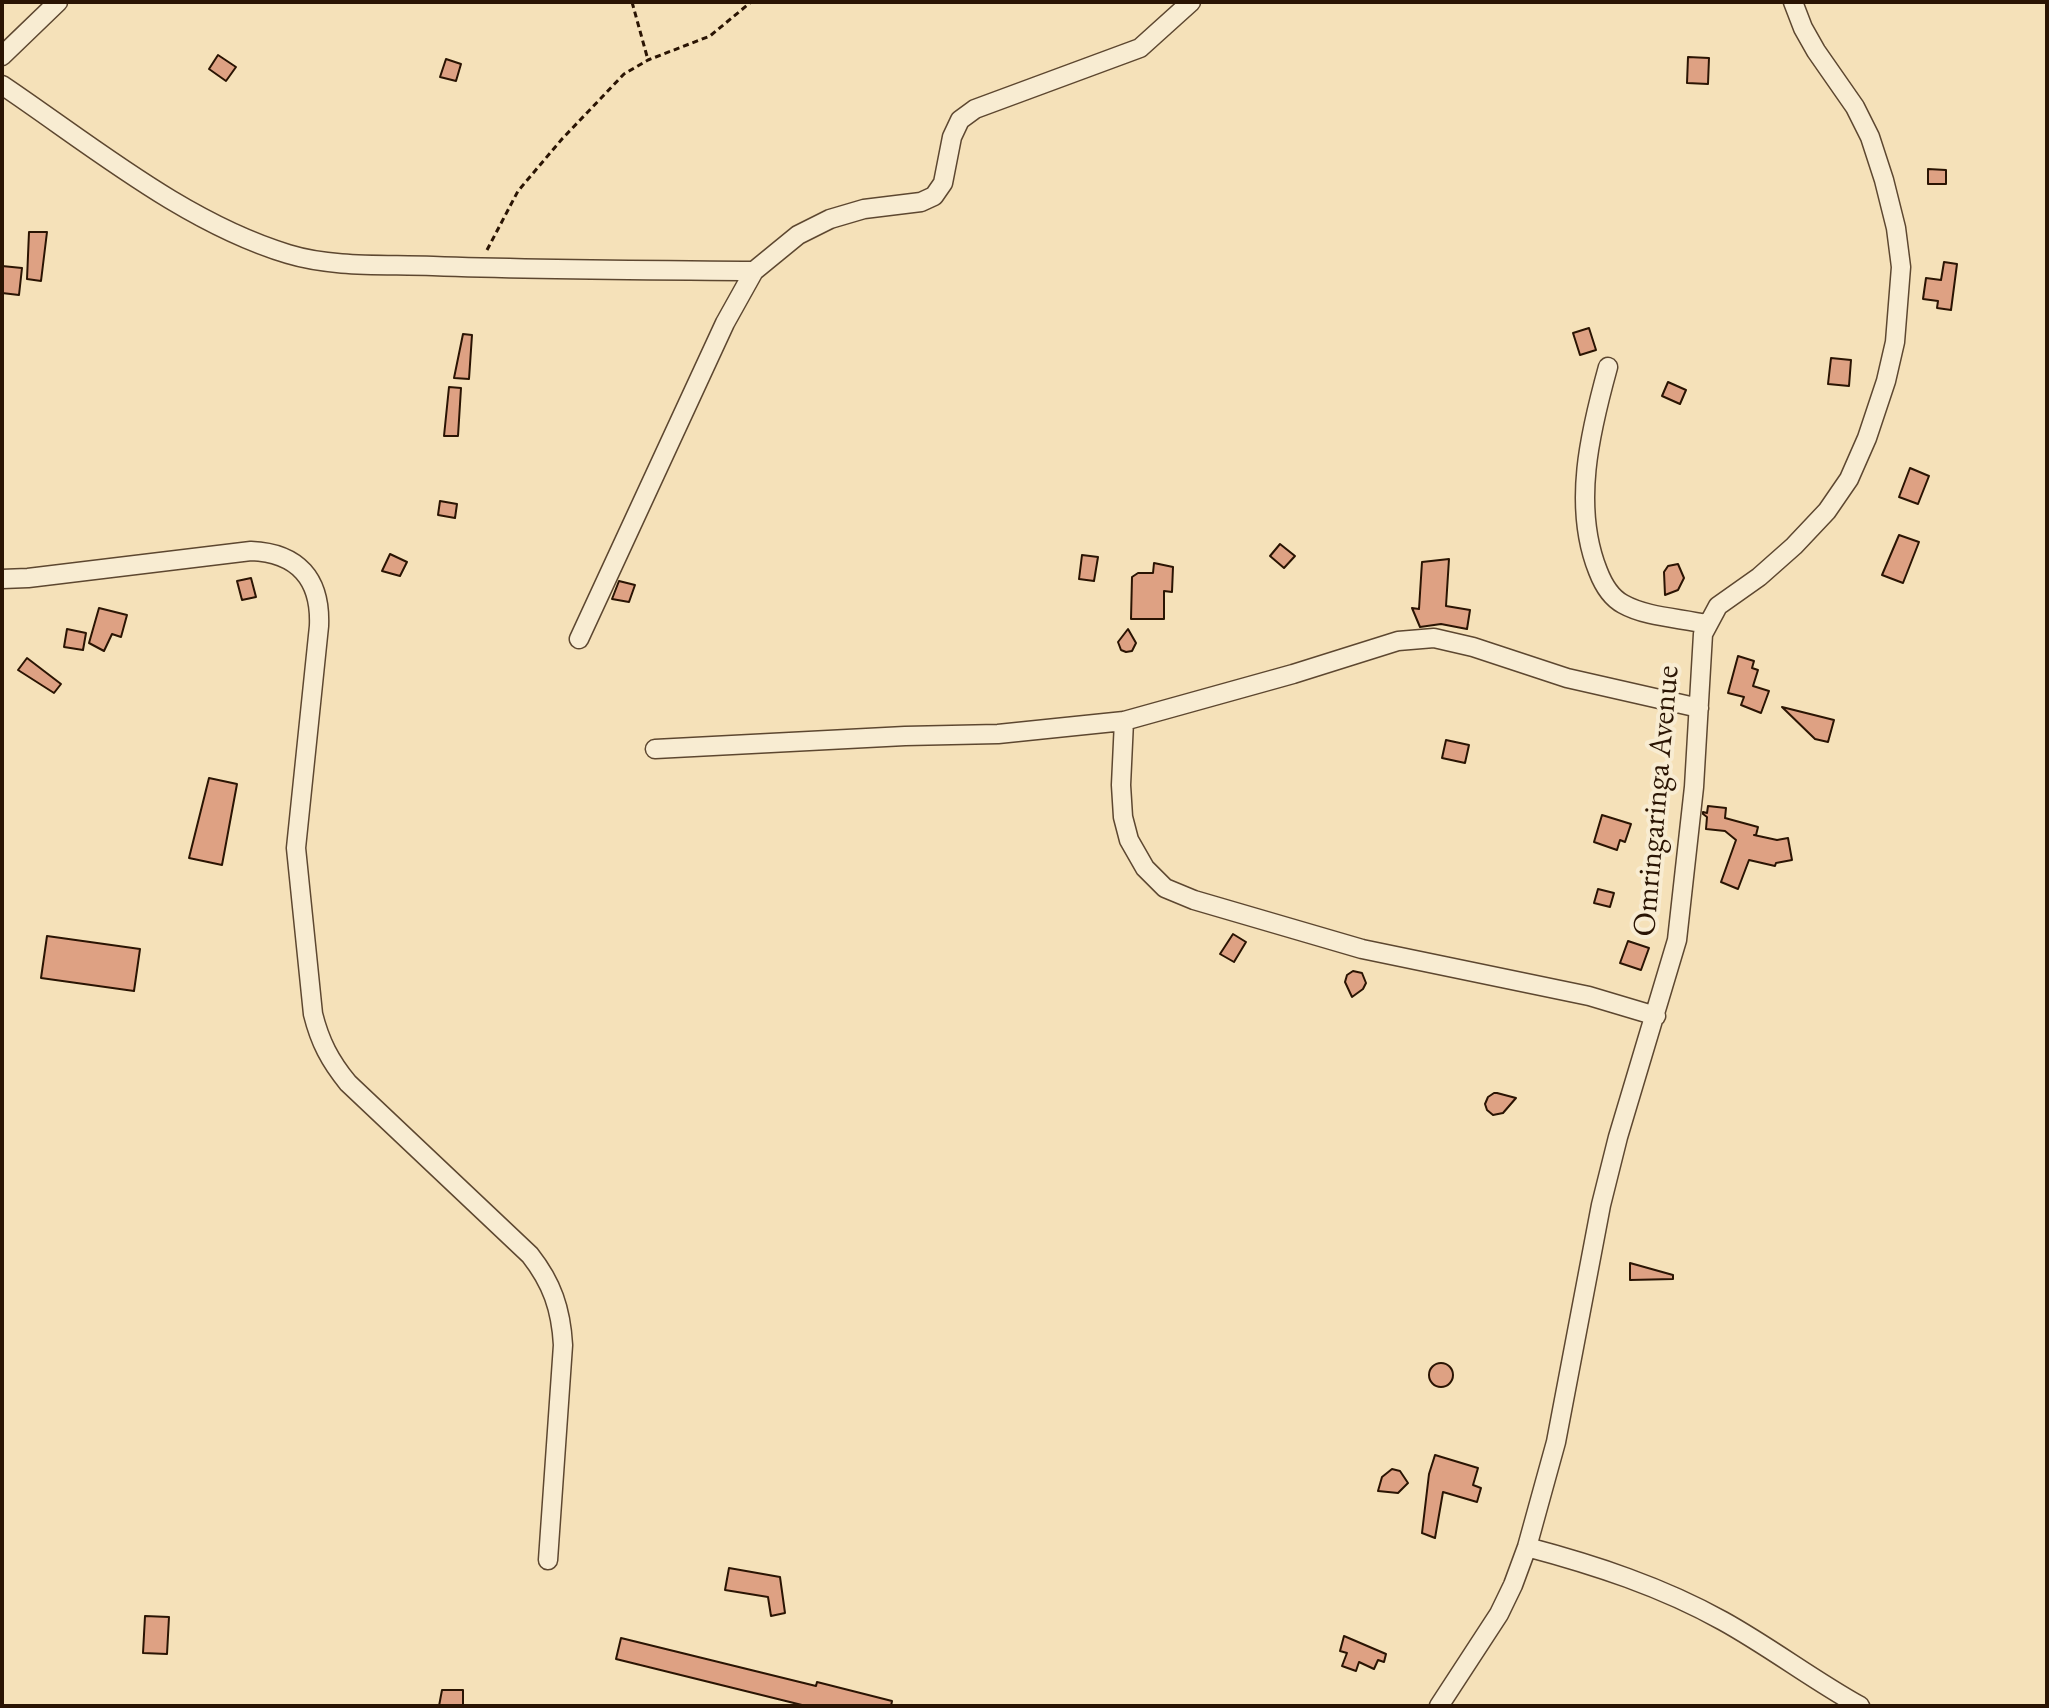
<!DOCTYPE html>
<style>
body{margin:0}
#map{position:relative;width:2049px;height:1708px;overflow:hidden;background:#f5e1b9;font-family:"EB Garamond",serif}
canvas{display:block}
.frame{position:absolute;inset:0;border:4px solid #2a1403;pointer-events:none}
</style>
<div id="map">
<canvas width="2049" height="1708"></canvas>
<div class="frame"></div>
</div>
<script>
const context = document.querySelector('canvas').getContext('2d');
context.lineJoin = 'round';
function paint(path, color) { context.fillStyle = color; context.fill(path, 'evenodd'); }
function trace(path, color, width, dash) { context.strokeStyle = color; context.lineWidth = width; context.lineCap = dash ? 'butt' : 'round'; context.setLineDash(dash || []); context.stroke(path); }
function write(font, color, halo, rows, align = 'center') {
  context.font = font + ' "EB Garamond",serif'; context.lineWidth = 8; context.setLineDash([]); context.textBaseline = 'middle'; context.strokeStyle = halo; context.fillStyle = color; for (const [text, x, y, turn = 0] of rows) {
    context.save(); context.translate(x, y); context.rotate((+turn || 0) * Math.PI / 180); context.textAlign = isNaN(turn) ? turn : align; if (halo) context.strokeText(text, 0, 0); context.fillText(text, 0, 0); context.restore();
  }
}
const building = new Path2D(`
 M 218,55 L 236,67 L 226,81 L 209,69 Z
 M 1688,57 L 1709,58 L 1708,84 L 1687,83 Z
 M 446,59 L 461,64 L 456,81 L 440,77 Z
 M 1928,169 L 1946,170 L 1946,184 L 1928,184 Z
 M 29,232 L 47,232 L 41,281 L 27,279 Z
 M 1944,262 L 1957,264 L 1951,310 L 1937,308 L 1938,301 L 1923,299 L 1926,278 L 1941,280 Z
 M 2,266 L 22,268 L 19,295 L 2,293 Z
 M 1589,328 L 1596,350 L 1580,355 L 1573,333 Z
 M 463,334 L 472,335 L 469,379 L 454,378 Z
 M 1831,358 L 1851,360 L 1849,386 L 1828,384 Z
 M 1668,382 L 1686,390 L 1680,404 L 1662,396 Z
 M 449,387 L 461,388 L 458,436 L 444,436 Z
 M 1910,468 L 1929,476 L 1918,504 L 1899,497 Z
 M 440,501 L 457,504 L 455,518 L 438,515 Z
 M 1899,535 L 1919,542 L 1903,583 L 1882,575 Z
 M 1280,544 L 1295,556 L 1284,568 L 1270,556 Z
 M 390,554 L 407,562 L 400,576 L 382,571 Z
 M 1082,555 L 1098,557 L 1094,581 L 1079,579 Z
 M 1449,559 L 1446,606 L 1470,610 L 1467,629 L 1441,624 L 1420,627 L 1412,608 L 1419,609 L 1422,562 Z
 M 1154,563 L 1173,567 L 1172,592 L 1164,591 L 1164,619 L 1131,619 L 1132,577 L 1138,573 L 1153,573 Z
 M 1678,564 L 1684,578 L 1678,590 L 1665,595 L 1664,572 L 1668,566 Z
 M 251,578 L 256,597 L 242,600 L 237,581 Z
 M 619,581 L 635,585 L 629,602 L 612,599 Z
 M 99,608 L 127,615 L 121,637 L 112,634 L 104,651 L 89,643 Z
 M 67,629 L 86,633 L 83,650 L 64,647 Z
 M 1128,629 L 1136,643 L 1132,651 L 1126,652 L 1121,650 L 1118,642 Z
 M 1738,656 L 1754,661 L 1752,668 L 1758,670 L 1753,686 L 1769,691 L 1761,713 L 1741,705 L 1744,697 L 1728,693 Z
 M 27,658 L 61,684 L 54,693 L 18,670 Z
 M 1782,707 L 1834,720 L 1828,742 L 1815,739 Z
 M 1446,740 L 1469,745 L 1465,763 L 1442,758 Z
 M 209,778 L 237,784 L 222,865 L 189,858 Z
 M 1708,806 L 1726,808 L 1725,818 L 1758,827 L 1756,835 L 1754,835 L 1777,840 L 1788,838 L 1792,860 L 1776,863 L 1775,866 L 1749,860 L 1738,889 L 1721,882 L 1736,840 L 1725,831 L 1706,829 L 1707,817 L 1703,814 L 1703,812 L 1707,813 Z
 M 1602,815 L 1631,824 L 1625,842 L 1620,840 L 1617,850 L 1594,842 Z
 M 1598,889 L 1614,893 L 1610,907 L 1594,903 Z
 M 1233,934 L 1246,942 L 1234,962 L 1220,954 Z
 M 47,936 L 140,949 L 134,991 L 41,978 Z
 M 1628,941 L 1649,948 L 1641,970 L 1620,963 Z
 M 1353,971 L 1362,973 L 1366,983 L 1363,989 L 1352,997 L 1345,982 L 1347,975 Z
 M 1494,1093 L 1497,1093 L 1516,1098 L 1503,1113 L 1493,1115 L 1487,1110 L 1485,1104 L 1488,1097 Z
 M 1630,1263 L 1673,1275 L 1673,1279 L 1630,1280 Z
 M1429 1375a12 12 0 1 1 24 0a12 12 0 1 1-24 0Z
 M 1435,1455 L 1478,1468 L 1473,1485 L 1481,1488 L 1477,1502 L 1443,1492 L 1435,1538 L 1422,1533 L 1429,1474 Z
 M 1392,1469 L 1400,1471 L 1408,1483 L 1398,1493 L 1378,1491 L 1382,1477 Z
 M 729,1568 L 780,1577 L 785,1613 L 771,1616 L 768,1597 L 725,1590 Z
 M 145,1616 L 169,1617 L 167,1654 L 143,1653 Z
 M 1344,1636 L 1386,1654 L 1384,1662 L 1378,1660 L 1374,1669 L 1359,1662 L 1356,1671 L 1342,1666 L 1347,1653 L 1340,1651 Z
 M 621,1638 L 816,1686 L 817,1682 L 892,1701 L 891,1706 L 806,1706 L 616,1659 Z
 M 442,1690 L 463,1690 L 463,1706 L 439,1706 Z`);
const path = new Path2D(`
 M 632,2 L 648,60
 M 487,250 L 518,191 L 562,139 L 624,74 L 648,60 L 710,36 L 751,2`);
const street = new Path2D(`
 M 2,56 L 58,2
 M 2,85 C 91,145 185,223 288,254 C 334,268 386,264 433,266 C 540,270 647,270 754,271
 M 1608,367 C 1590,432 1572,506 1598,571 C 1603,584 1610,597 1623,604 C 1646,617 1680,618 1706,624
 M 2,579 L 28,578 L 251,551 C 298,553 321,579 319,626 L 296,848 L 313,1014 C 320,1042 330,1061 348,1083 L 530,1255 C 552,1283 561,1309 563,1345 L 548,1560
 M 579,639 L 725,323 L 754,271 L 798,235 L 830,219 L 864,209 L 921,202 L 934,196 L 943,183 L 952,137 L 960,120 L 975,109 L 1140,48 L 1191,2
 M 1124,721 L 1121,785 L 1123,817 L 1129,840 L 1145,868 L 1165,888 L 1194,900 L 1362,949 L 1589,996 L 1656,1016
 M 655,749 L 905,736 L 998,734 L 1124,721 L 1293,674 L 1398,641 L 1434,638 L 1473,647 L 1567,678 L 1699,708
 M 1527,1547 C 1595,1565 1662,1587 1723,1621 C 1770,1647 1813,1680 1860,1706
 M 1439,1706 L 1499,1614 L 1513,1585 L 1527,1547 L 1556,1442 L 1601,1205 L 1618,1137 L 1677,940 L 1694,787 L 1703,634 L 1718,606 L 1759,577 L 1794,546 L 1827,511 L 1849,479 L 1867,438 L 1886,381 L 1895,342 L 1901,267 L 1896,228 L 1884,180 L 1870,137 L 1855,107 L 1816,51 L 1803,28 L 1793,2`);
const streetNames = [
 ["Omringaringa Avenue",1657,801,-85]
];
paint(building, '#dea183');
trace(building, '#2a1403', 2);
trace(street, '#5d4730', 21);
trace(path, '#2a1403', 3, [6, 4]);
trace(street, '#f8ecd2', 18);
write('32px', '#2a1403', '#f8ecd2', streetNames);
</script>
